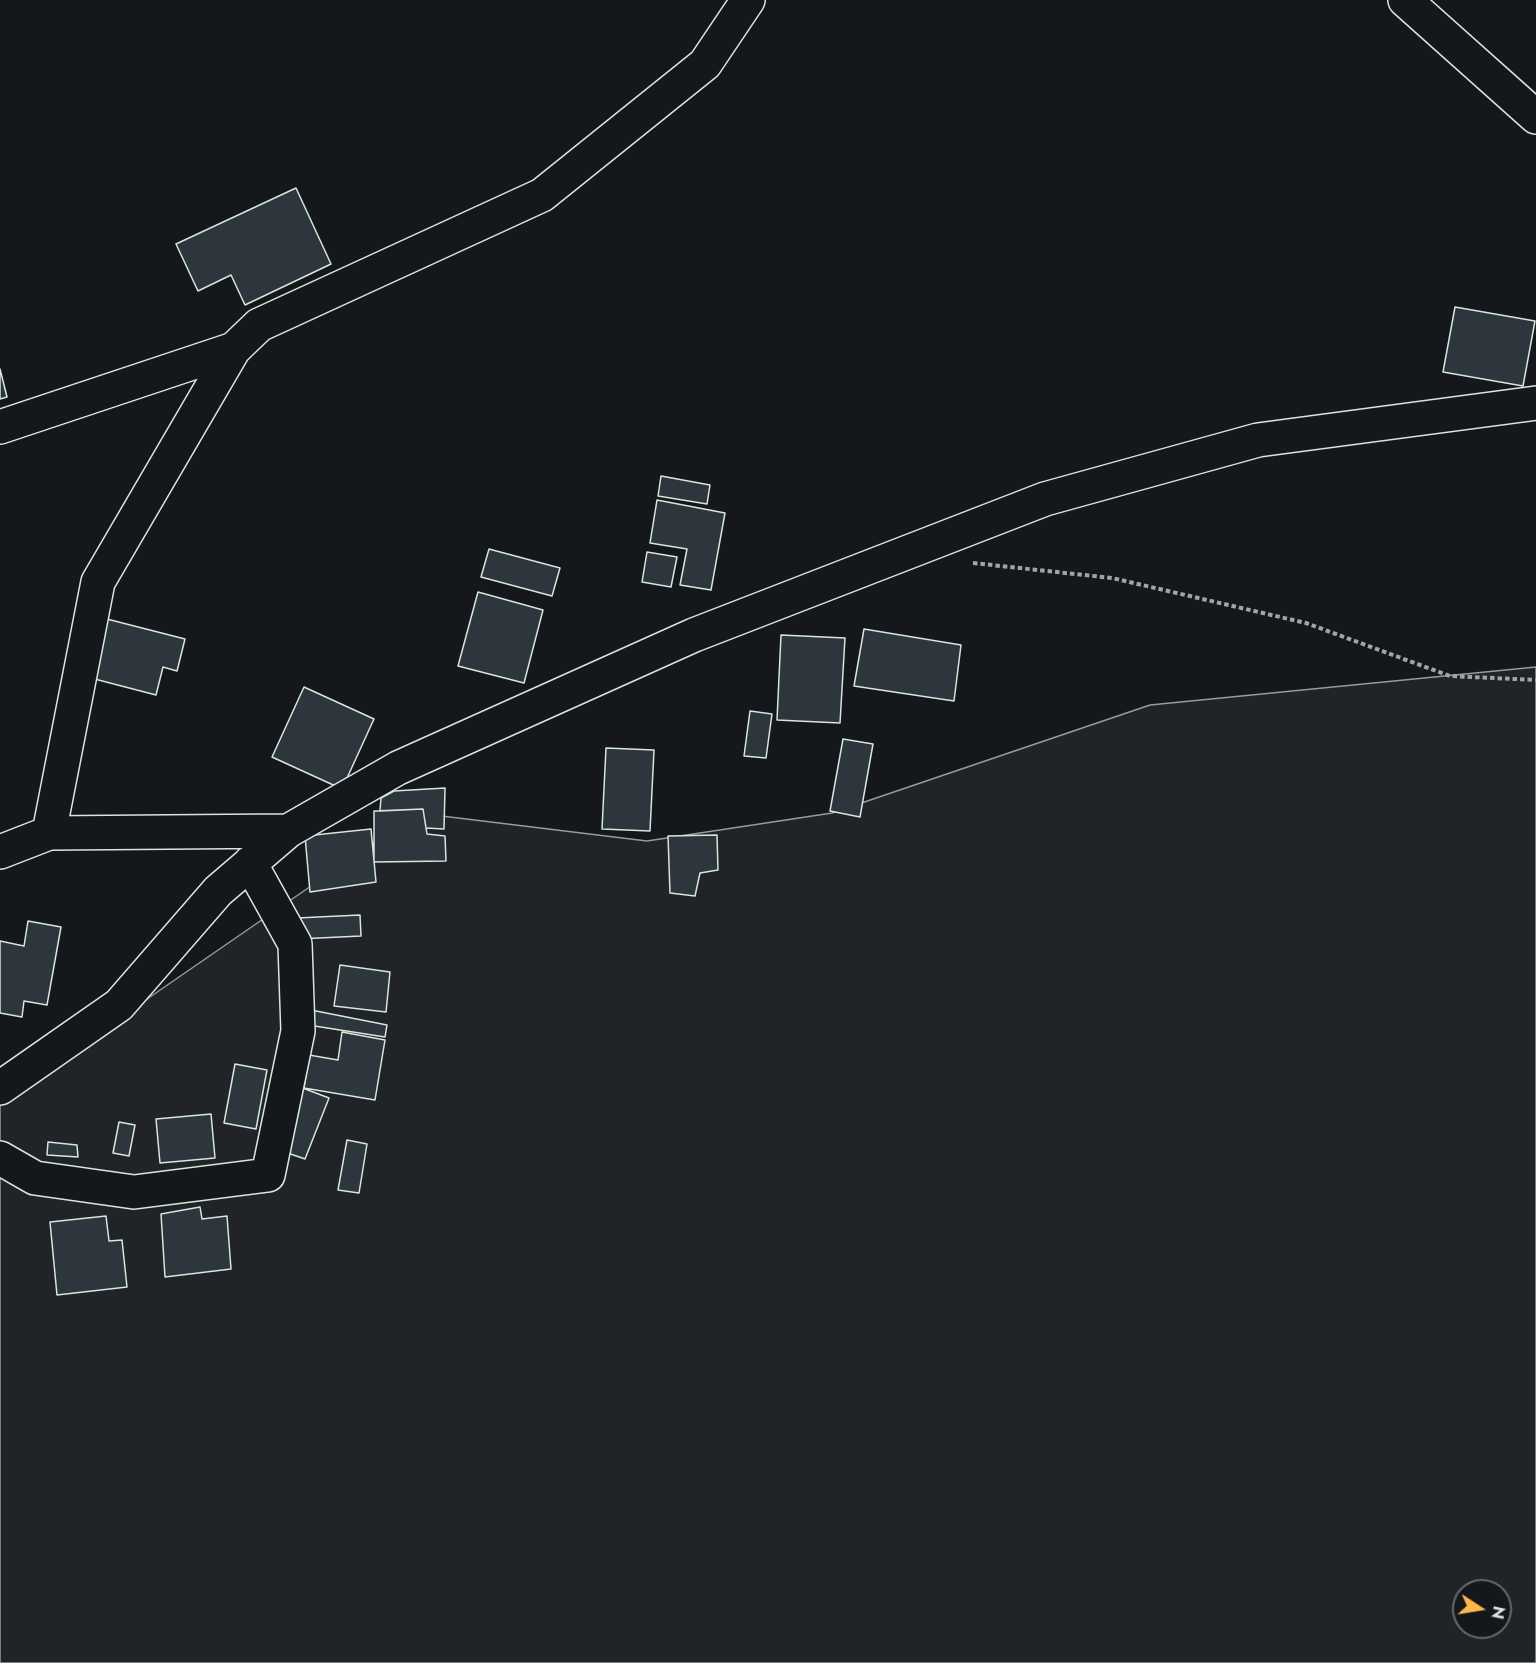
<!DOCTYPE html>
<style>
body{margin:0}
#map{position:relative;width:1536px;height:1663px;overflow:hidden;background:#14181c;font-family:Jost,sans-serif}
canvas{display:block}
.north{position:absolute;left:1452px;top:1579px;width:60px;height:60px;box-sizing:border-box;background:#14181c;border:2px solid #626a69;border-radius:50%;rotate:102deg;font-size:16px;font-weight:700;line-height:24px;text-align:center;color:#d8e6dc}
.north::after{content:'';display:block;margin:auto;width:21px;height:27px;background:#ffb74d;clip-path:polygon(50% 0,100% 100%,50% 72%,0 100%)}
</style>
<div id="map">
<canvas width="1536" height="1663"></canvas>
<div class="north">N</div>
</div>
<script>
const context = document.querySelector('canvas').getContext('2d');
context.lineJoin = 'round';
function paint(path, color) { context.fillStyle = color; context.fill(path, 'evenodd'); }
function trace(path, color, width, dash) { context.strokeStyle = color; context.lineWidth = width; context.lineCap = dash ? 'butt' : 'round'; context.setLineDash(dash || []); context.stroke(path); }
const green = new Path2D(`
 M 1536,667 L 1536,1663 L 0,1663 L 0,1091 L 60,1059 L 417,813 L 647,841 L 832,813 L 1150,705 ZM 1464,1591 L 1500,1591 L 1500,1627 L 1464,1627 Z`);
const building = new Path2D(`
 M 296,188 L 331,264 L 245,305 L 231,275 L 198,291 L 176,244 Z
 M 1455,307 L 1535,321 L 1523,386 L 1443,372 Z
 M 0,369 L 7,397 L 0,399 Z
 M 661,476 L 710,485 L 707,504 L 658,496 Z
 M 657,500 L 725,513 L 711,590 L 680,585 L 687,549 L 650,543 Z
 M 489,549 L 560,568 L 552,596 L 481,577 Z
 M 647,552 L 677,557 L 671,587 L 642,582 Z
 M 478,592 L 543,610 L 524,683 L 458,666 Z
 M 103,618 L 185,639 L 177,671 L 163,667 L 156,695 L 87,677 Z
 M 864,629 L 961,645 L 954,701 L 854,686 Z
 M 781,635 L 845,638 L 840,723 L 777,720 Z
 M 304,687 L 374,719 L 342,789 L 272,757 Z
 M 750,711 L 772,714 L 766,758 L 744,756 Z
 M 843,739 L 873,744 L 860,817 L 830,811 Z
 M 606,748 L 654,750 L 650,831 L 602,829 Z
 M 445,788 L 444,829 L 426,828 L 423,809 L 380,811 L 381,798 L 394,791 Z
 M 423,809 L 427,834 L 445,836 L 446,861 L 374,862 L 374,811 Z
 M 371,829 L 376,882 L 310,892 L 305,836 Z
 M 717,835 L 718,870 L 700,873 L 695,896 L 670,893 L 668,836 Z
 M 360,915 L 361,936 L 298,939 L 297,918 Z
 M 28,921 L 61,927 L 47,1005 L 24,1001 L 22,1017 L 0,1013 L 0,941 L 24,946 Z
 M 340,965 L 390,972 L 386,1012 L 334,1006 Z
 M 311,1010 L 387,1025 L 385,1037 L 308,1025 Z
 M 342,1032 L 385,1040 L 375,1100 L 304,1088 L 309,1055 L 338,1060 Z
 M 235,1064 L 267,1070 L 256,1129 L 224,1123 Z
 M 300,1087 L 329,1098 L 305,1159 L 279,1150 Z
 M 211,1114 L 215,1158 L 160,1163 L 156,1119 Z
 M 119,1122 L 135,1125 L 129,1156 L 113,1153 Z
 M 347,1140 L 367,1144 L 359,1193 L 338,1190 Z
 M 48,1142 L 77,1145 L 78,1157 L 47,1155 Z
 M 200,1207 L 202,1219 L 227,1216 L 231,1269 L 165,1277 L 161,1214 Z
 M 106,1216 L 109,1241 L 122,1240 L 127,1287 L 57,1295 L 50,1222 Z`);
const path = new Path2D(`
 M 973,563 L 1112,578 L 1306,623 L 1450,676 L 1536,680`);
const minor = new Path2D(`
 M 0,427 L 234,349
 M 49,833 L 98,582 L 234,349 L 259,325 L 542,195 L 705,64 L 748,0
 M 0,852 L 49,833 L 288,831
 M 0,1088 L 119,1005 L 218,891 L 288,831 L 398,768 L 694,635 L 1045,499 L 1258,440 L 1536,403
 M 0,1158 L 35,1178 L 134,1192 L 268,1175 L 298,1031 L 295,944 L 250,863`);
const major = new Path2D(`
 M 1405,0 L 1536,117`);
paint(green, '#202428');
trace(green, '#939e99', 1.5);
paint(building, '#2c363c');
trace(building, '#d8e6dc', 1.5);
trace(minor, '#d8e6dc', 36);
trace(major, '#d8e6dc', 36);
trace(path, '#9da8a2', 4, [4.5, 3]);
trace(minor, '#14181c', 33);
trace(major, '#14181c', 33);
</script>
